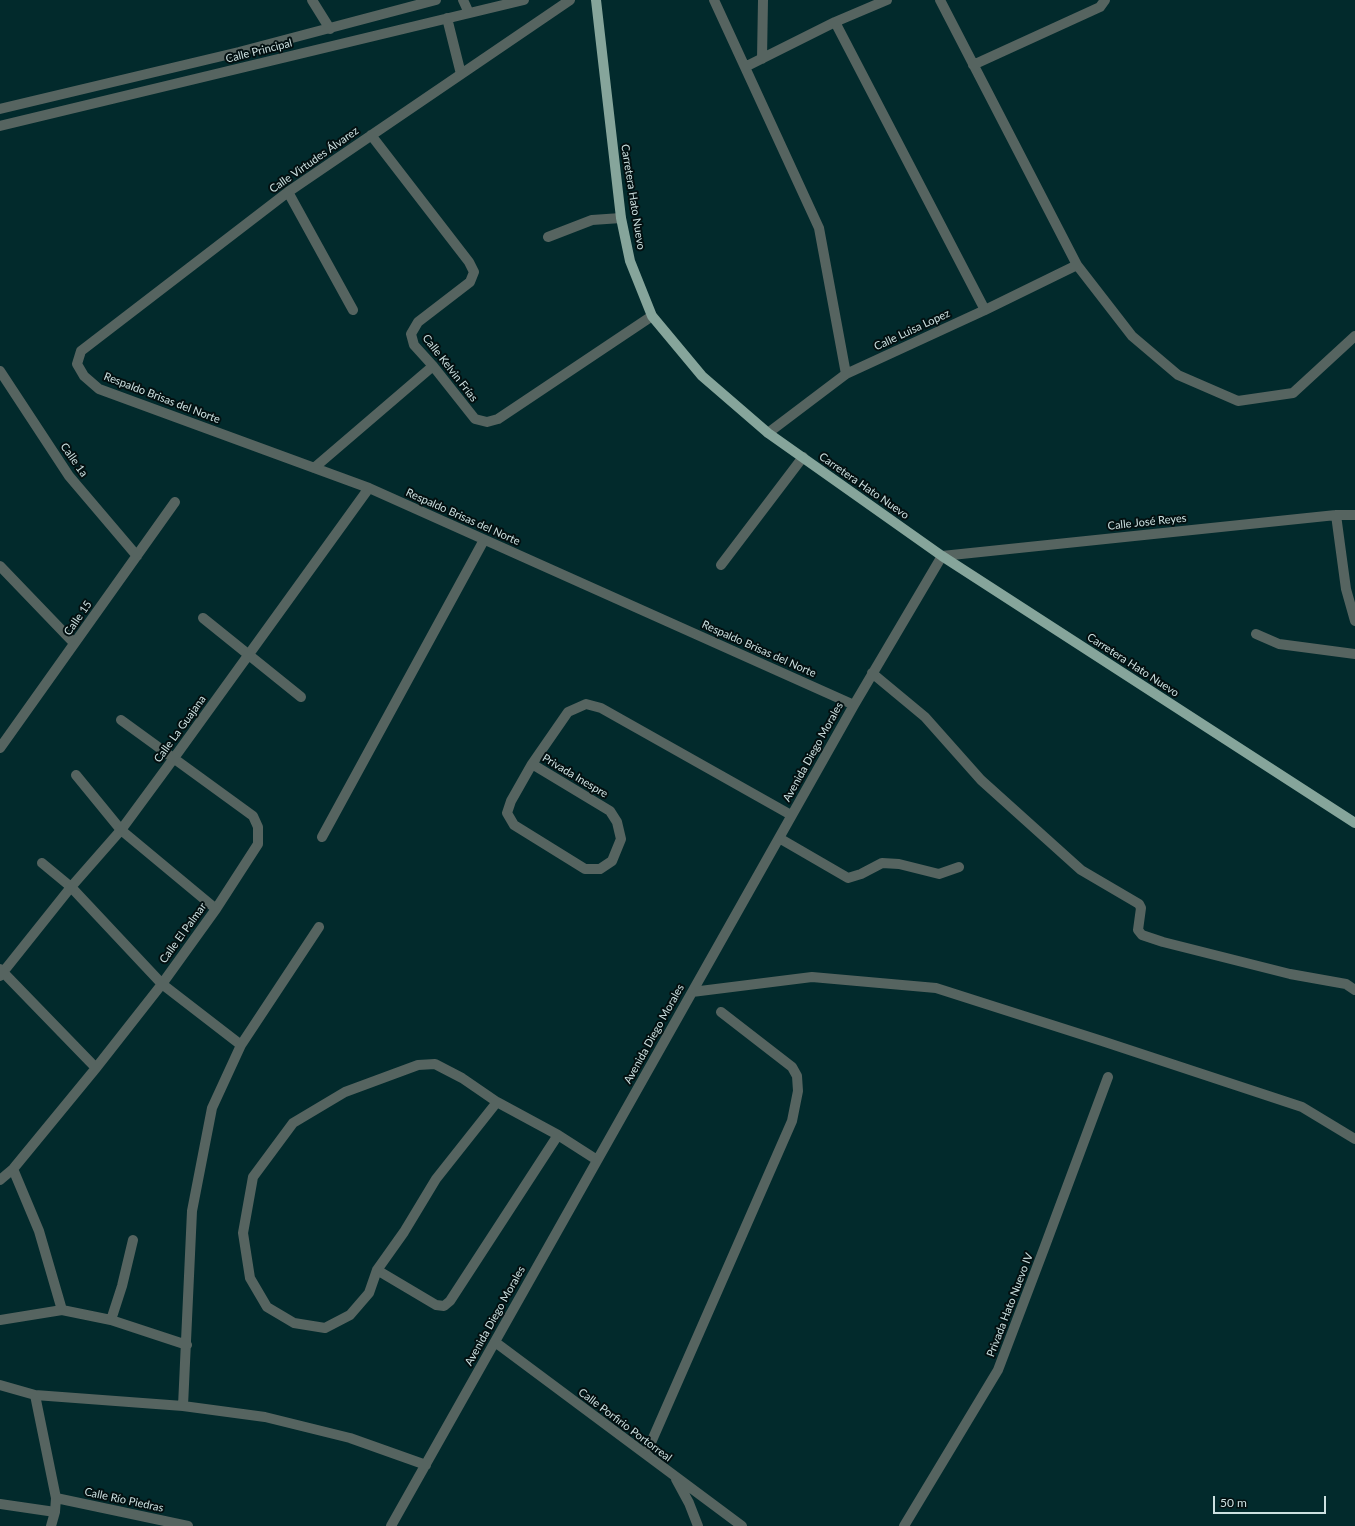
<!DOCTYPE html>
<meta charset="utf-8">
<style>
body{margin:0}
#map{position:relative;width:1355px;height:1526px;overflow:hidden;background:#022a2c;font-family:Lato,sans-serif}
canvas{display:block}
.scale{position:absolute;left:1213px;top:1496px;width:113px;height:18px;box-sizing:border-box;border:2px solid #cce0e0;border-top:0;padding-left:5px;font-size:12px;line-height:14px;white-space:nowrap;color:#cce0e0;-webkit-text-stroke:3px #031011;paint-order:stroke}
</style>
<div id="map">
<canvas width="1355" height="1526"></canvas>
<div class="scale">50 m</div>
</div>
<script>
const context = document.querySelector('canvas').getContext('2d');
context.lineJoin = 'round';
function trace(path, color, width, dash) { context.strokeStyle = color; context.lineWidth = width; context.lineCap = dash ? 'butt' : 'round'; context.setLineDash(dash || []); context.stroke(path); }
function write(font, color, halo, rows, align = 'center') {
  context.font = font + ' Lato,sans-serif'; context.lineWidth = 4; context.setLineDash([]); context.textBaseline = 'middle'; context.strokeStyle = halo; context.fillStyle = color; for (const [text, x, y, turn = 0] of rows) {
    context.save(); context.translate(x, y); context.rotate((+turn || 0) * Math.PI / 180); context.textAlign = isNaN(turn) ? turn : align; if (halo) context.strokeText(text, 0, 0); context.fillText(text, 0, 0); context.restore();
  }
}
const minor = new Path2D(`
 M 312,0 L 330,29
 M 463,0 L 469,13
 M 570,0 L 288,192 L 81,351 L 77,364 L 84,376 L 99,389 L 369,488 L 854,705
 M 714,0 L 819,228 L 846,374
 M 940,0 L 1077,265 L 1132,336 L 1178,375 L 1238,401 L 1293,393 L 1355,336
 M 447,18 L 461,74
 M 835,22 L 985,310
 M 762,59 L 763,0
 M 973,65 L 1100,7 L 1105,0
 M 745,67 L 835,22 L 887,0
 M 0,109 L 239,52 L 436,0
 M 0,126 L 524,0
 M 371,135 L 469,262 L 474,272 L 470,282 L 418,322 L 411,334 L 414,345 L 433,366 L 475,419 L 487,422 L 498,419 L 652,316
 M 288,192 L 353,310
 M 548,237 L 592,220 L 621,218
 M 0,371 L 69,476 L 137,556
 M 768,433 L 846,374 L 985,310 L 1077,265
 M 314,468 L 433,366
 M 1336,515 L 1346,589 L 1355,621
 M 721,565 L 803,457
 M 0,566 L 74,643
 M 203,618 L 301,697
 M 1256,634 L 1279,644 L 1355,654
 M 872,673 L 925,717 L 981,780 L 1081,870 L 1139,904 L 1141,908 L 1138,930 L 1142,935 L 1163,942 L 1290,974 L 1346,984 L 1355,990
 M 0,748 L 175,502
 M 532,764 L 610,811 L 617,822 L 621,839 L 612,861 L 600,869 L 585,869 L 514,825 L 507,813 L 511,801 L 532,764 L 568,712 L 586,704 L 601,708 L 791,815
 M 76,775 L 121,830 L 216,909
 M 322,837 L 484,540
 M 779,838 L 848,878 L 861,874 L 882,863 L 899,864 L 939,874 L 959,867
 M 42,863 L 71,887 L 162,984 L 241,1045
 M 0,969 L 96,1068
 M 0,976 L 71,887 L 121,830 L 174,758 L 369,488
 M 692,992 L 812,977 L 936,988 L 1102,1041 L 1302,1107 L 1355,1139
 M 497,1102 L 436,1179 L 404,1232 L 377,1270 L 369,1293 L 350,1315 L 325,1328 L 294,1323 L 267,1307 L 250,1278 L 243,1233 L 253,1177 L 293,1123 L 345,1092 L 418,1065 L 435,1064 L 462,1078 L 497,1102 L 558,1135 L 597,1160
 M 13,1169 L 39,1231 L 62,1310
 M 0,1180 L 13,1169 L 96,1068 L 162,984 L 216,909 L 258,844 L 258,827 L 253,816 L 121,720
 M 377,1270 L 436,1305 L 444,1306 L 450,1301 L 558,1135
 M 0,1320 L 62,1310 L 111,1320 L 187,1345
 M 111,1320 L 122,1286 L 133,1240
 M 495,1342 L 742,1526
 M 0,1385 L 35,1395 L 183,1406 L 265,1417 L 350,1438 L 426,1465
 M 35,1395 L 56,1498 L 55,1512 L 51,1526
 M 183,1406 L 192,1211 L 212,1108 L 241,1045 L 319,927
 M 646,1454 L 792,1121 L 798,1091 L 797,1076 L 792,1067 L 721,1012
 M 676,1479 L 689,1503 L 698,1526
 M 56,1498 L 188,1526
 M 0,1504 L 55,1512
 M 391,1526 L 854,705 L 942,556 L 1336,515 L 1355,515
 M 904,1526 L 998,1370 L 1045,1246 L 1108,1077`);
const major = new Path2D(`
 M 596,0 L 621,218 L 630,261 L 652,316 L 702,376 L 768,433 L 942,556 L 1355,823`);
const streetNames = [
 ["Calle Principal",259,51,-14],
 ["Calle Virtudes Álvarez",314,160,-35],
 ["Carretera Hato Nuevo",633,197,81],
 ["Calle Luisa Lopez",912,330,-25],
 ["Calle Kelvin Frías",450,368,52],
 ["Respaldo Brisas del Norte",162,398,21],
 ["Calle 1a",74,460,55],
 ["Carretera Hato Nuevo",864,486,35],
 ["Respaldo Brisas del Norte",463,517,24],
 ["Calle José Reyes",1147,522,-6],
 ["Calle 15",78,618,-55],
 ["Respaldo Brisas del Norte",759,649,24],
 ["Carretera Hato Nuevo",1133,665,33],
 ["Calle La Guajana",180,729,-54],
 ["Avenida Diego Morales",813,752,-61],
 ["Privada Inespre",575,776,31],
 ["Calle El Palmar",183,933,-54],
 ["Avenida Diego Morales",654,1034,-61],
 ["Privada Hato Nuevo IV",1010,1305,-69],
 ["Avenida Diego Morales",495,1316,-61],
 ["Calle Porfirio Portorreal",625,1425,37],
 ["Calle Río Piedras",124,1500,12]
];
trace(minor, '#566460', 10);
trace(major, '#86a59b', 10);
write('11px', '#cce0e0', '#031011', streetNames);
</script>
